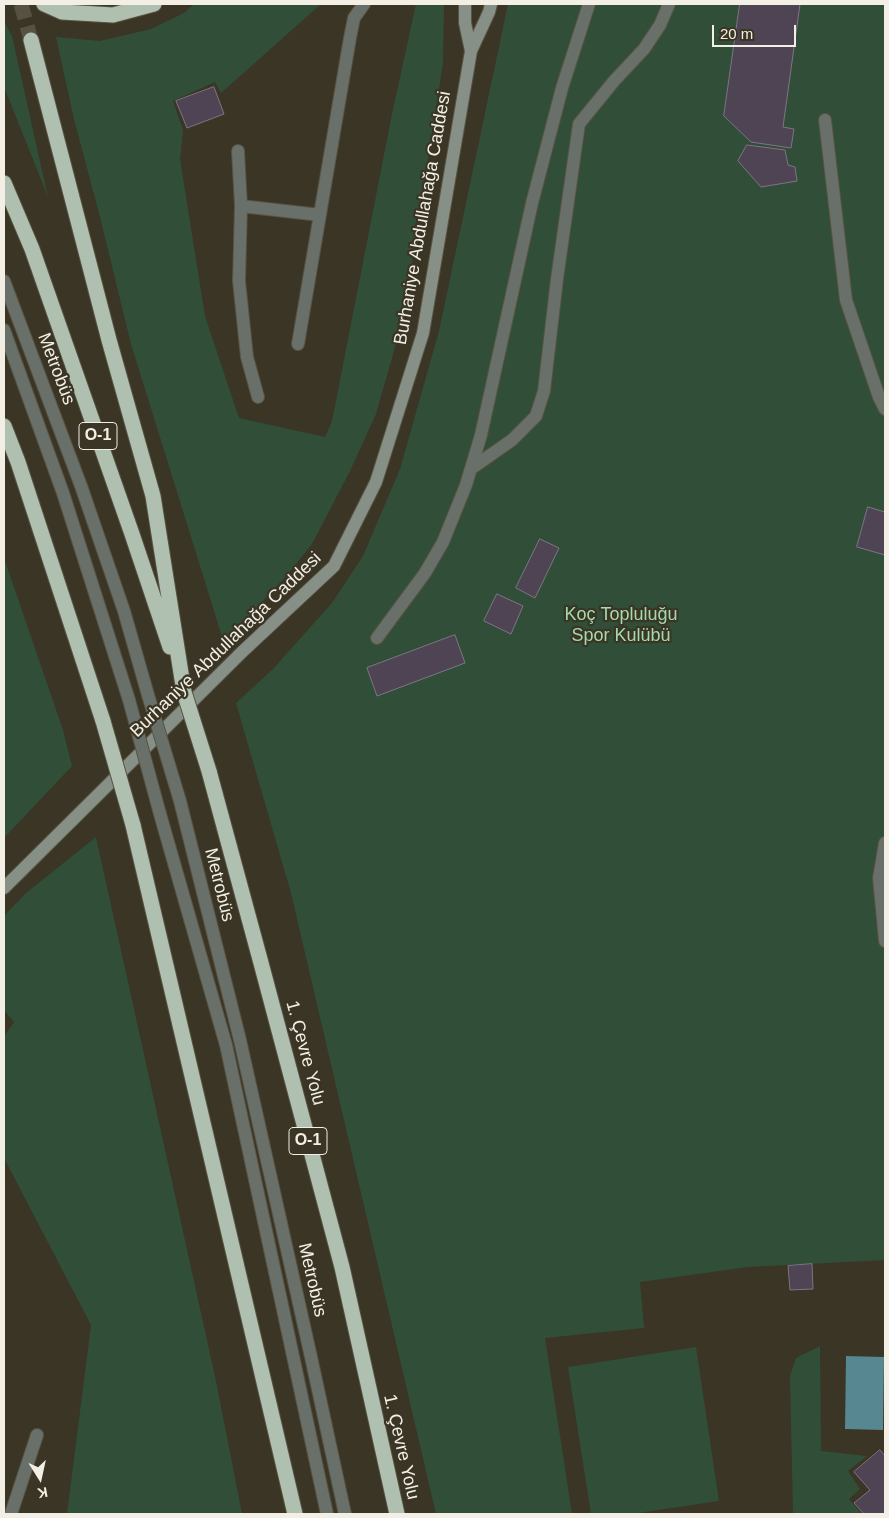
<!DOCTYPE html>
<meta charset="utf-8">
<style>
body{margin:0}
#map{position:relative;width:889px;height:1518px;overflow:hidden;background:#3a3524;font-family:Helvetica,sans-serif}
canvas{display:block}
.frame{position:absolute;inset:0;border:5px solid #f3efe5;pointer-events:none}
.north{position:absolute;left:15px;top:1453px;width:50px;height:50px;-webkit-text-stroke:4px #3a3524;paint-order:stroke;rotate:170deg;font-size:14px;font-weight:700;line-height:20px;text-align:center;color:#f3efe5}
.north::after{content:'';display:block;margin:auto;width:18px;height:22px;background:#f3efe5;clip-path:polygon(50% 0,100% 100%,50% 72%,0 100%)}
.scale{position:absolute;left:712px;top:25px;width:84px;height:22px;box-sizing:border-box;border:2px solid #f3efe5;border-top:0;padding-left:6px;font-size:15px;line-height:18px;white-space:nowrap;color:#f3efe5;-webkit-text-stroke:4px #3a3524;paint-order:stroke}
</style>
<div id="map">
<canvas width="889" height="1518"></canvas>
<div class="frame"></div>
<div class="north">K</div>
<div class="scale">20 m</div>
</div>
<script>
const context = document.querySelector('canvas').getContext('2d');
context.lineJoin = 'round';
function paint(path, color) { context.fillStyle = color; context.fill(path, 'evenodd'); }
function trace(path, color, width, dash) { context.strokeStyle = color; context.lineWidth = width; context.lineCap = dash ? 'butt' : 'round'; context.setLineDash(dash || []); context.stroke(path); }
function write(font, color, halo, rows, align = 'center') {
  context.font = font + ' Helvetica,sans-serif'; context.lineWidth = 4.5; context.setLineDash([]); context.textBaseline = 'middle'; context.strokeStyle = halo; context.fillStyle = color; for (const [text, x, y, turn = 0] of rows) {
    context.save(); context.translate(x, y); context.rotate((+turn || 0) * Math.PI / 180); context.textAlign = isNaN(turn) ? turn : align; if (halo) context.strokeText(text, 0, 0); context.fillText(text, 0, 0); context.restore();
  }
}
const green = new Path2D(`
 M 194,4 L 321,4 L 221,93 L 215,82 L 173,101 L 183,130 L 180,159 L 205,316 L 239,418 L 325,437 L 332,421 L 392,114 L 416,4 L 444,4 L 443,63 L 403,319 L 376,414 L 350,471 L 312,544 L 287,575 L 224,643 L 131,344 L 100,217 L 74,119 L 56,37 L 100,41 L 151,29 L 184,13 Z
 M 508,4 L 885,4 L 885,1260 L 748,1267 L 640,1282 L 644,1328 L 545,1338 L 572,1514 L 436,1514 L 291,893 L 236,703 L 273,669 L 332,603 L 363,556 L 400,469 L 439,331 Z
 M 4,21 L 12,36 L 48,197 L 4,87 Z
 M 4,558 L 63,730 L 72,766 L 4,838 Z
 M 96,837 L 216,1381 L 242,1514 L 67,1514 L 91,1325 L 4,1158 L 4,1036 L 14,1022 L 4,1010 L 4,916 L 26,893 Z
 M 820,1346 L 821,1451 L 867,1456 L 848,1471 L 860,1489 L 849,1499 L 862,1514 L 793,1514 L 790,1376 L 796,1358 Z
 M 696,1347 L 719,1501 L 631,1514 L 591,1514 L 568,1367 Z`);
const water = new Path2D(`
 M 846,1356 L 884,1357 L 883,1430 L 845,1429 Z`);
const building = new Path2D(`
 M 740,4 L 800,4 L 783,127 L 794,129 L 791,148 L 751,142 L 724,116 Z
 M 214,87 L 224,114 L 187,128 L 176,101 Z
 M 747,145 L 785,150 L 788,165 L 795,167 L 797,181 L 761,187 L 738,161 Z
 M 868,507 L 885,512 L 885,555 L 857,547 Z
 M 540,539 L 559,548 L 535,598 L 516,588 Z
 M 497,594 L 523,606 L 511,634 L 484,621 Z
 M 455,635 L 465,663 L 377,696 L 367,668 Z
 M 812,1264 L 813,1289 L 790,1290 L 788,1266 Z
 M 880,1450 L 885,1456 L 885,1514 L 864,1514 L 854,1503 L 870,1490 L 854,1472 Z`);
const highwayTunnel = new Path2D(`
 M 21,4 L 31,40`);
const lane = new Path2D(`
 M 825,120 L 846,300 L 879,397 L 885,409
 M 238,151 L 241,206 L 239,281 L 247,357 L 258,397
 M 241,206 L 320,215
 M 4,281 L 81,486 L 124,611 L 148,695
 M 4,330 L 63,493 L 129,700
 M 298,344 L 350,38 L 354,18 L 364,4
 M 472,468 L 512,440 L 536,416 L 544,391 L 557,279 L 579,124 L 614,81 L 644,49 L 660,25 L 669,4
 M 377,638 L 425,573 L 443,542 L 466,485 L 481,435 L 532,203 L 562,88 L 589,4
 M 180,801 L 240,1040 L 311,1357 L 345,1514
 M 160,814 L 226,1045 L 327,1514
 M 885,843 L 879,878 L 885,941`);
const street = new Path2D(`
 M 11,1514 L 37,1435`);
const secondary = new Path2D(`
 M 465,4 L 465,23 L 471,51
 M 4,888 L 242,652 L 334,566 L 376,482 L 423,333 L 471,51 L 489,12 L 491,4`);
const highway = new Path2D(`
 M 44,4 L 62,12 L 113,15 L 154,4
 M 31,40 L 109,340 L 153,496 L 184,692
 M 4,183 L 32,249 L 132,534 L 170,647
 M 4,426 L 18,462 L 103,721
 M 209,771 L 261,963 L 342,1267 L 397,1514
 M 133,825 L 295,1514`);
const laneBridge = new Path2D(`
 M 148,695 L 180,801
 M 129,700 L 160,814`);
const highwayBridge = new Path2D(`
 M 184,692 L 209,771
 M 103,721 L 133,825`);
const shields = [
 [98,436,38],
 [308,1141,38]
];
const shieldNames = [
 ["O-1",98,436],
 ["O-1",308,1141]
];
const streetNames = [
 ["Burhaniye Abdullahağa Caddesi",423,218,-80],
 ["Metrobüs",56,369,69],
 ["Burhaniye Abdullahağa Caddesi",226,645,-44],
 ["Metrobüs",219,885,76],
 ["1. Çevre Yolu",305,1053,75],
 ["Metrobüs",312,1280,77],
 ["1. Çevre Yolu",401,1447,77]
];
const parkNames = [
 ["Koç Topluluğu",621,615],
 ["Spor Kulübü",621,636]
];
paint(green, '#314f38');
paint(water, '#578790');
paint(building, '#4f4453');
trace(building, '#7f7484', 1);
trace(highwayTunnel, '#565141', 15, [15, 8]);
trace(lane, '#585343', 14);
trace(street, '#585343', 14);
trace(secondary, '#585343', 14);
trace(highway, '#585343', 17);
trace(lane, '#697069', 12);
trace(street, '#697069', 12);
trace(secondary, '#869086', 12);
trace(highway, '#b0c0b0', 15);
trace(laneBridge, '#585343', 14, []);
trace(highwayBridge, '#585343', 17, []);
trace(laneBridge, '#697069', 12);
trace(highwayBridge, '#b0c0b0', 15);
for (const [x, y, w] of shields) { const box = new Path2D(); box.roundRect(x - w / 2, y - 13.5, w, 27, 4); context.fillStyle = '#3a3524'; context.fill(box); trace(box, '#f3efe5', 1); }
write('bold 16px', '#f3efe5', null, shieldNames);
write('18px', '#f3efe5', '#3a3524', streetNames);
write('18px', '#a3dbaf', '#3a3524', parkNames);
</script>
